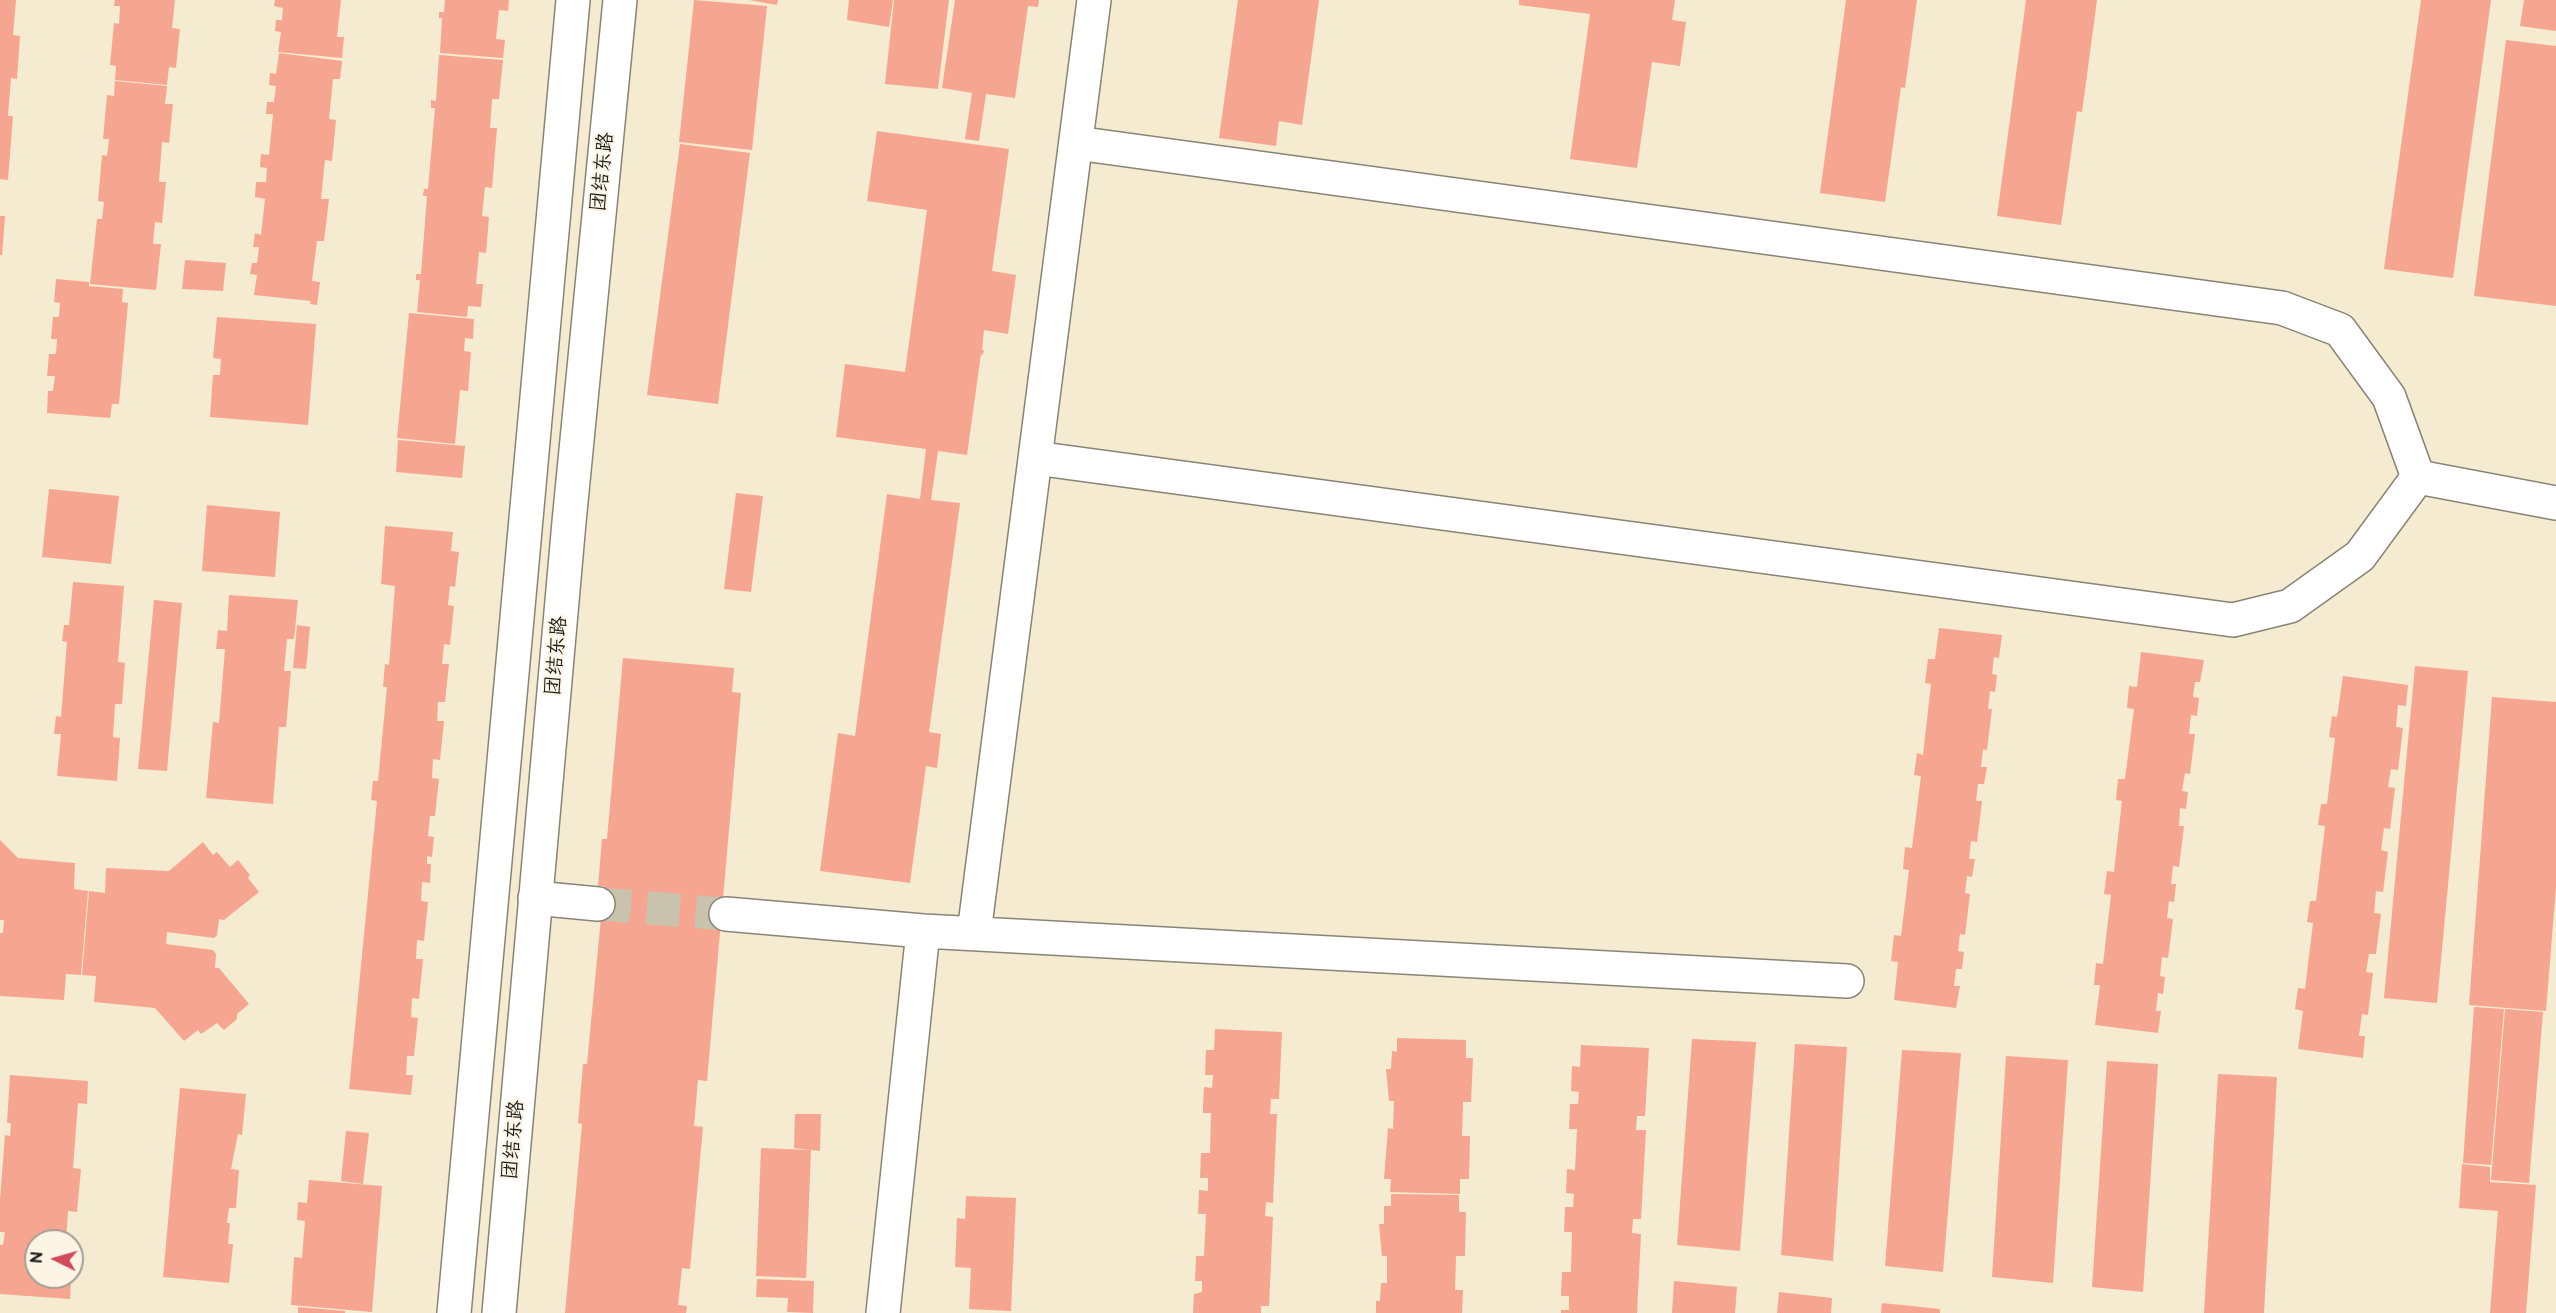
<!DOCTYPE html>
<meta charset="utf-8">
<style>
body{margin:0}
#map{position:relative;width:2556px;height:1313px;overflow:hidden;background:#f4ebd1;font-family:"Balsamiq Sans",sans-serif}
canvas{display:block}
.north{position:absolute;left:24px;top:1229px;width:60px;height:60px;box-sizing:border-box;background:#fcf5e5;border:2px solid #a29e95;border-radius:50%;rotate:275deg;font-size:16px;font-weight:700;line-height:24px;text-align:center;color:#1c1c1c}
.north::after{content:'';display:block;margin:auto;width:21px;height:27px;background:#d1495b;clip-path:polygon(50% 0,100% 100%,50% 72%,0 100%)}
</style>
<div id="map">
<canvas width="2556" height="1313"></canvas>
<div class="north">N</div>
</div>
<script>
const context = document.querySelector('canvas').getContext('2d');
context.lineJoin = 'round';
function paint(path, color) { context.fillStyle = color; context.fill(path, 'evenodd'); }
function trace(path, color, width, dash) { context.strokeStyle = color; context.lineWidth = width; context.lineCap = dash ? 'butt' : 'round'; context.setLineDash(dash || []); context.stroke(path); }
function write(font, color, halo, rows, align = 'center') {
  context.font = font + ' "Balsamiq Sans","LXGW WenKai TC",sans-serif'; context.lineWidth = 4.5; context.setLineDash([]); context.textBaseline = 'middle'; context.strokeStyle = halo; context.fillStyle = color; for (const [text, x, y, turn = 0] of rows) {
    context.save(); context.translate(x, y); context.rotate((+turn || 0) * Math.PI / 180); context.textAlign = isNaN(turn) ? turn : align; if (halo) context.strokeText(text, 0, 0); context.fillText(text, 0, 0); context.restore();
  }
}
const building = new Path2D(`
 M 0,0 L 16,0 L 13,35 L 20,36 L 17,79 L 11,78 L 8,116 L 13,116 L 8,180 L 0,179 Z
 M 115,0 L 175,0 L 172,28 L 180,29 L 176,68 L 169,67 L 167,85 L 115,80 L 116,66 L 110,65 L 114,23 L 119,24 L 120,6 L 114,6 Z
 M 275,0 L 341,0 L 337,37 L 344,37 L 342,58 L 278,52 L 281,32 L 275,31 L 276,20 L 282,20 L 283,8 L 274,6 Z
 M 445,0 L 509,0 L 508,11 L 499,10 L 496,39 L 505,40 L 503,58 L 440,53 L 442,18 L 439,18 L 439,12 L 444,12 Z
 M 694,0 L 767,6 L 752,150 L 679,142 Z
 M 749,0 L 778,0 L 777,5 Z
 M 849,0 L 893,0 L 889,27 L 847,20 Z
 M 894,0 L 949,0 L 938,89 L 885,84 Z
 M 955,0 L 1039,0 L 1038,7 L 1028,6 L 1015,98 L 986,94 L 979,141 L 965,139 L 972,93 L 942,88 Z
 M 1238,0 L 1319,0 L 1302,125 L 1279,121 L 1276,146 L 1219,138 Z
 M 1519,0 L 1675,0 L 1672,20 L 1686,22 L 1680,66 L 1652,62 L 1637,168 L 1570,159 L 1590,14 L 1519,5 Z
 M 1846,0 L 1917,0 L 1905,88 L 1901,87 L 1885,202 L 1820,193 Z
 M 2026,0 L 2097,0 L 2082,112 L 2077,111 L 2061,225 L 1997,216 Z
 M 2421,0 L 2491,0 L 2453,278 L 2384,269 Z
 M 2524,0 L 2556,0 L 2556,31 L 2520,26 Z
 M 2506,40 L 2556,46 L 2556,306 L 2474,296 Z
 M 279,53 L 342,61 L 340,79 L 333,79 L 329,119 L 336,120 L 332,161 L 325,160 L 321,199 L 329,199 L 324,241 L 317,241 L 312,281 L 320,282 L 317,305 L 310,304 L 311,301 L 254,295 L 257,275 L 250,274 L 252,263 L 257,263 L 259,247 L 253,247 L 255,233 L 261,235 L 265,199 L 255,197 L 256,182 L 266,182 L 267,168 L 260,167 L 261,154 L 269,155 L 273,114 L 266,114 L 267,102 L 274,102 L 276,86 L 269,85 L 270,73 L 276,74 Z
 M 439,55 L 503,60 L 499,99 L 492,99 L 490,128 L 497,128 L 492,188 L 485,187 L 482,216 L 489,217 L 486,253 L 479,252 L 476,284 L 483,284 L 481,307 L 468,306 L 467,317 L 417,312 L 420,280 L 416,280 L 416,274 L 421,274 L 427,196 L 423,196 L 424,189 L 428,189 L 435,108 L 431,108 L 431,100 L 436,101 Z
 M 115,81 L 167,86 L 165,104 L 173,104 L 169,143 L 162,142 L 159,182 L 166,182 L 162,223 L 155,222 L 153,244 L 161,244 L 156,290 L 90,284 L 97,219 L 102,219 L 104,202 L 98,201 L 102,155 L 107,156 L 109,139 L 103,139 L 107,95 L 114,96 Z
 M 877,131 L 1009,149 L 992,271 L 1016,275 L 1008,334 L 984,330 L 982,350 L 984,350 L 983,355 L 981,354 L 967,455 L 938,451 L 931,500 L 960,503 L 929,732 L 941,734 L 937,768 L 926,766 L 910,883 L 820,871 L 838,733 L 855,736 L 887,494 L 920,499 L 926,449 L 836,437 L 845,364 L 905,372 L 927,210 L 867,201 Z
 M 680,144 L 750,153 L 718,404 L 647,395 Z
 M 0,216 L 5,216 L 2,255 L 0,255 Z
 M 185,260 L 226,263 L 223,291 L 182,289 Z
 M 56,279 L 89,282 L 89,286 L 123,289 L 122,302 L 128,303 L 119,404 L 112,404 L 110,418 L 47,413 L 48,391 L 53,391 L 55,376 L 47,376 L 49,354 L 56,354 L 57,339 L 51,339 L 53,317 L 59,317 L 60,303 L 54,302 Z
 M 409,313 L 474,319 L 473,339 L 465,338 L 464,351 L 471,352 L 468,391 L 460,390 L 455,444 L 397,438 Z
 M 217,317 L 316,324 L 308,425 L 210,417 L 213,375 L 220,375 L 221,359 L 213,358 Z
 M 398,440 L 465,446 L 462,478 L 396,472 Z
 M 49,489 L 119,496 L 111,564 L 42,557 Z
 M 736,493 L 763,496 L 751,592 L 724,589 Z
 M 207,505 L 280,512 L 275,577 L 202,571 Z
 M 385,526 L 453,532 L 451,551 L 459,552 L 455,587 L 450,586 L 448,605 L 454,606 L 450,645 L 444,644 L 442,664 L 449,664 L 445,702 L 438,702 L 437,721 L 444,721 L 440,760 L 433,759 L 432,778 L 439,779 L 435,816 L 430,816 L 428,836 L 434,837 L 432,857 L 427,856 L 427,864 L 431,864 L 430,883 L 422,882 L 421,901 L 428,902 L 424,941 L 417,940 L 416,959 L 423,959 L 419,999 L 412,998 L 411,1017 L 418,1018 L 414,1056 L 407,1056 L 406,1075 L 413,1075 L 411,1095 L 349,1089 L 377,801 L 371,800 L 373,781 L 378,781 L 387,687 L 383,687 L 385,664 L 389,665 L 395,586 L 381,584 Z
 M 73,582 L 124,586 L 118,662 L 125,663 L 122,704 L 115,704 L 113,737 L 120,738 L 117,781 L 57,776 L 61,734 L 54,734 L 56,716 L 61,717 L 67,642 L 62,641 L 64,625 L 69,625 Z
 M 229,595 L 298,600 L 294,639 L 287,639 L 284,671 L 291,671 L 286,727 L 279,727 L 273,804 L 206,798 L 213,722 L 219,723 L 225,649 L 216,649 L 218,630 L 227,631 Z
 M 154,600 L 182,603 L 167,771 L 138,769 Z
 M 297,625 L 310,627 L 306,669 L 293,668 Z
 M 1939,628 L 2002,635 L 1999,658 L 1994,657 L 1992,674 L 1997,675 L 1995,692 L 1990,691 L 1988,709 L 1992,709 L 1987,750 L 1983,749 L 1981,767 L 1987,767 L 1984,784 L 1978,784 L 1976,801 L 1982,801 L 1977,842 L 1971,841 L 1969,859 L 1975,859 L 1972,877 L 1967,876 L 1966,885 L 1965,893 L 1970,894 L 1965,935 L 1960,934 L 1958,951 L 1964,952 L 1962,969 L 1956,969 L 1954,986 L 1960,986 L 1956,1008 L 1894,1000 L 1898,962 L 1891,961 L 1894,935 L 1901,936 L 1909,870 L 1903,869 L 1905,847 L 1912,848 L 1921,776 L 1914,775 L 1917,753 L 1923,755 L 1931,684 L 1925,683 L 1928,659 L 1935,659 Z
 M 2141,652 L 2204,660 L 2200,682 L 2195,682 L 2193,697 L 2199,698 L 2197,716 L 2191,715 L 2189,734 L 2195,734 L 2190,774 L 2185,773 L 2182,791 L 2188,792 L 2186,809 L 2180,808 L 2179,826 L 2184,826 L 2179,867 L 2173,866 L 2171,884 L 2176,884 L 2174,902 L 2169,901 L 2167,918 L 2173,919 L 2168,958 L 2162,957 L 2160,976 L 2165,977 L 2163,994 L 2158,993 L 2156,1011 L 2161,1011 L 2158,1033 L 2095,1025 L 2100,985 L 2094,985 L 2096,963 L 2103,964 L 2111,895 L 2104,894 L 2107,871 L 2114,872 L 2122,801 L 2116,800 L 2118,779 L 2125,779 L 2134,709 L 2127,708 L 2129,686 L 2137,687 Z
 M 623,658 L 734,668 L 732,692 L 741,693 L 707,1081 L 698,1080 L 694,1126 L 703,1127 L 690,1269 L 682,1268 L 678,1305 L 687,1306 L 686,1313 L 565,1313 L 582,1124 L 578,1123 L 583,1064 L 587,1064 L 604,886 L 598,886 L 602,839 L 607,839 Z
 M 2415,666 L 2468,671 L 2437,1003 L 2384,998 Z
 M 2343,676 L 2408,685 L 2406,706 L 2398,705 L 2396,727 L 2403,728 L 2398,770 L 2391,769 L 2388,787 L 2395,788 L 2390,829 L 2384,828 L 2381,850 L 2388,852 L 2383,892 L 2376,891 L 2374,913 L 2381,914 L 2376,954 L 2369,954 L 2366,972 L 2373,973 L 2368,1015 L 2362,1014 L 2359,1036 L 2365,1036 L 2363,1058 L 2298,1049 L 2303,1011 L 2295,1009 L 2298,988 L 2305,989 L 2313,923 L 2307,922 L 2310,901 L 2316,901 L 2325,826 L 2318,825 L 2321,804 L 2327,804 L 2335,738 L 2329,737 L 2332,716 L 2337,717 Z
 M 2492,697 L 2556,702 L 2556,887 L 2546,1011 L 2469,1005 Z
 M 0,840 L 18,858 L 75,863 L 74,889 L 88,891 L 81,975 L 66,974 L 64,1000 L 0,996 L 0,933 L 3,933 L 4,920 L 0,920 Z
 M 203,842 L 213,855 L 217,852 L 230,867 L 238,860 L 250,875 L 248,878 L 259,892 L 224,920 L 219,919 L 217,935 L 214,938 L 167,932 L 166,944 L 213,950 L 216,954 L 215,968 L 219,968 L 249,1004 L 237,1014 L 237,1019 L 224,1030 L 217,1023 L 201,1034 L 198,1030 L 184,1041 L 155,1008 L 94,1002 L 96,976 L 82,975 L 89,891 L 105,893 L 106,868 L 169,871 Z
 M 2474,1007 L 2504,1009 L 2491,1165 L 2463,1163 Z
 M 2505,1009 L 2543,1012 L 2529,1183 L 2491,1180 Z
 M 1215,1029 L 1282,1032 L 1279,1099 L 1271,1099 L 1270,1114 L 1277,1114 L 1273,1203 L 1266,1202 L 1265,1216 L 1273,1217 L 1269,1306 L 1261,1306 L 1261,1313 L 1193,1313 L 1194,1294 L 1202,1292 L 1202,1281 L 1195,1281 L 1196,1256 L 1204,1256 L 1206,1214 L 1198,1214 L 1199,1190 L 1208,1191 L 1208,1178 L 1200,1178 L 1201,1153 L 1210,1153 L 1211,1113 L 1203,1113 L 1203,1106 L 1204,1087 L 1212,1088 L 1213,1075 L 1205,1075 L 1206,1050 L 1214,1050 Z
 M 1397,1038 L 1466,1040 L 1466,1058 L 1473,1058 L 1471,1102 L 1463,1102 L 1462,1136 L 1470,1136 L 1469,1179 L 1460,1179 L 1460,1194 L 1390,1192 L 1391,1179 L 1384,1179 L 1388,1128 L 1393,1129 L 1394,1101 L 1389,1101 L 1386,1069 L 1391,1069 L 1392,1051 L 1397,1052 Z
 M 1692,1039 L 1756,1042 L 1740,1251 L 1677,1245 Z
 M 1795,1044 L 1847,1047 L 1833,1261 L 1781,1255 Z
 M 1581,1045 L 1649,1048 L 1645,1116 L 1637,1116 L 1636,1130 L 1646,1130 L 1641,1219 L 1633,1219 L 1632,1233 L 1641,1234 L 1637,1313 L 1561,1313 L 1561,1310 L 1569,1310 L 1569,1296 L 1561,1296 L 1562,1272 L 1571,1272 L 1572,1232 L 1564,1232 L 1565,1207 L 1573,1207 L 1574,1194 L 1566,1193 L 1567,1169 L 1575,1170 L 1577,1129 L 1569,1129 L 1570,1104 L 1578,1104 L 1579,1092 L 1571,1091 L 1572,1066 L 1580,1067 Z
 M 1902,1050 L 1961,1053 L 1943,1272 L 1885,1266 Z
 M 2006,1056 L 2068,1060 L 2053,1283 L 1992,1277 Z
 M 2107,1061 L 2158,1064 L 2143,1292 L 2092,1287 Z
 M 2218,1074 L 2277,1077 L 2264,1313 L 2204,1313 Z
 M 10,1075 L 88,1081 L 87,1104 L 78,1103 L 73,1168 L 81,1169 L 77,1212 L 68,1211 L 66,1241 L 36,1241 L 36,1277 L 71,1277 L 70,1299 L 0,1294 L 0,1245 L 3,1245 L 5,1232 L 0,1232 L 0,1200 L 5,1135 L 10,1136 L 11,1123 L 7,1123 Z
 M 180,1088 L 246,1094 L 242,1135 L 238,1134 L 231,1169 L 239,1170 L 236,1208 L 229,1208 L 227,1223 L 230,1223 L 228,1244 L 233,1244 L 229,1283 L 163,1277 Z
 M 795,1114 L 821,1114 L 820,1151 L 794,1148 Z
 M 346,1131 L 369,1133 L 363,1184 L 341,1181 Z
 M 761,1148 L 811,1150 L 806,1278 L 756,1276 Z
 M 2462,1164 L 2490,1167 L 2490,1182 L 2536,1185 L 2526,1313 L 2490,1313 L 2498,1211 L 2459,1208 Z
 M 309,1180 L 382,1186 L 372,1312 L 291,1305 L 294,1257 L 302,1258 L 305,1221 L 297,1220 L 298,1202 L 307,1203 Z
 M 1391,1194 L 1459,1195 L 1459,1212 L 1466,1212 L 1465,1256 L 1456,1256 L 1455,1290 L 1463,1290 L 1462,1313 L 1376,1313 L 1376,1301 L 1380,1301 L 1381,1283 L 1387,1283 L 1387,1256 L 1382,1256 L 1379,1224 L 1384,1224 L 1384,1206 L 1391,1206 Z
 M 966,1196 L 1016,1198 L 1011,1311 L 969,1309 L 971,1268 L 955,1267 L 957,1218 L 965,1219 Z
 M 757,1279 L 814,1281 L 813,1313 L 787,1312 L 788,1298 L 756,1297 Z
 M 1674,1281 L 1737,1287 L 1735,1313 L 1672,1313 Z
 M 1779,1292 L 1832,1298 L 1831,1313 L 1777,1313 Z
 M 1882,1303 L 1940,1309 L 1940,1313 L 1881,1313 Z
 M 298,1307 L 345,1311 L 345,1313 L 298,1313 Z`);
const streetTunnel = new Path2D(`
 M 598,904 L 726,914`);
const street = new Path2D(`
 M 1076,143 L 2282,308 L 2340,330 L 2389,397 L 2418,477
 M 1035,458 L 2233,620 L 2290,606 L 2360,556 L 2418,477 L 2556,503
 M 535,898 L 598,904
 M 726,914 L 923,931 L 1847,981
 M 974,933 L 1094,0
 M 883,1313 L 923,931`);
const secondary = new Path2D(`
 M 454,1313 L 573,0
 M 499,1313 L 569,522 L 620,0`);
const streetNames = [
 ["团结东路",603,172,-84],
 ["团结东路",557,656,-85],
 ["团结东路",514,1140,-85]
];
paint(building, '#f6a591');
trace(streetTunnel, '#c9c2ad', 33, [33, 16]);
trace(street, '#888476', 36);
trace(secondary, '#888476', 36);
trace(street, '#fff', 33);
trace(secondary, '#fff', 33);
write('20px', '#1c1c1c', '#fcf5e5', streetNames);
</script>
